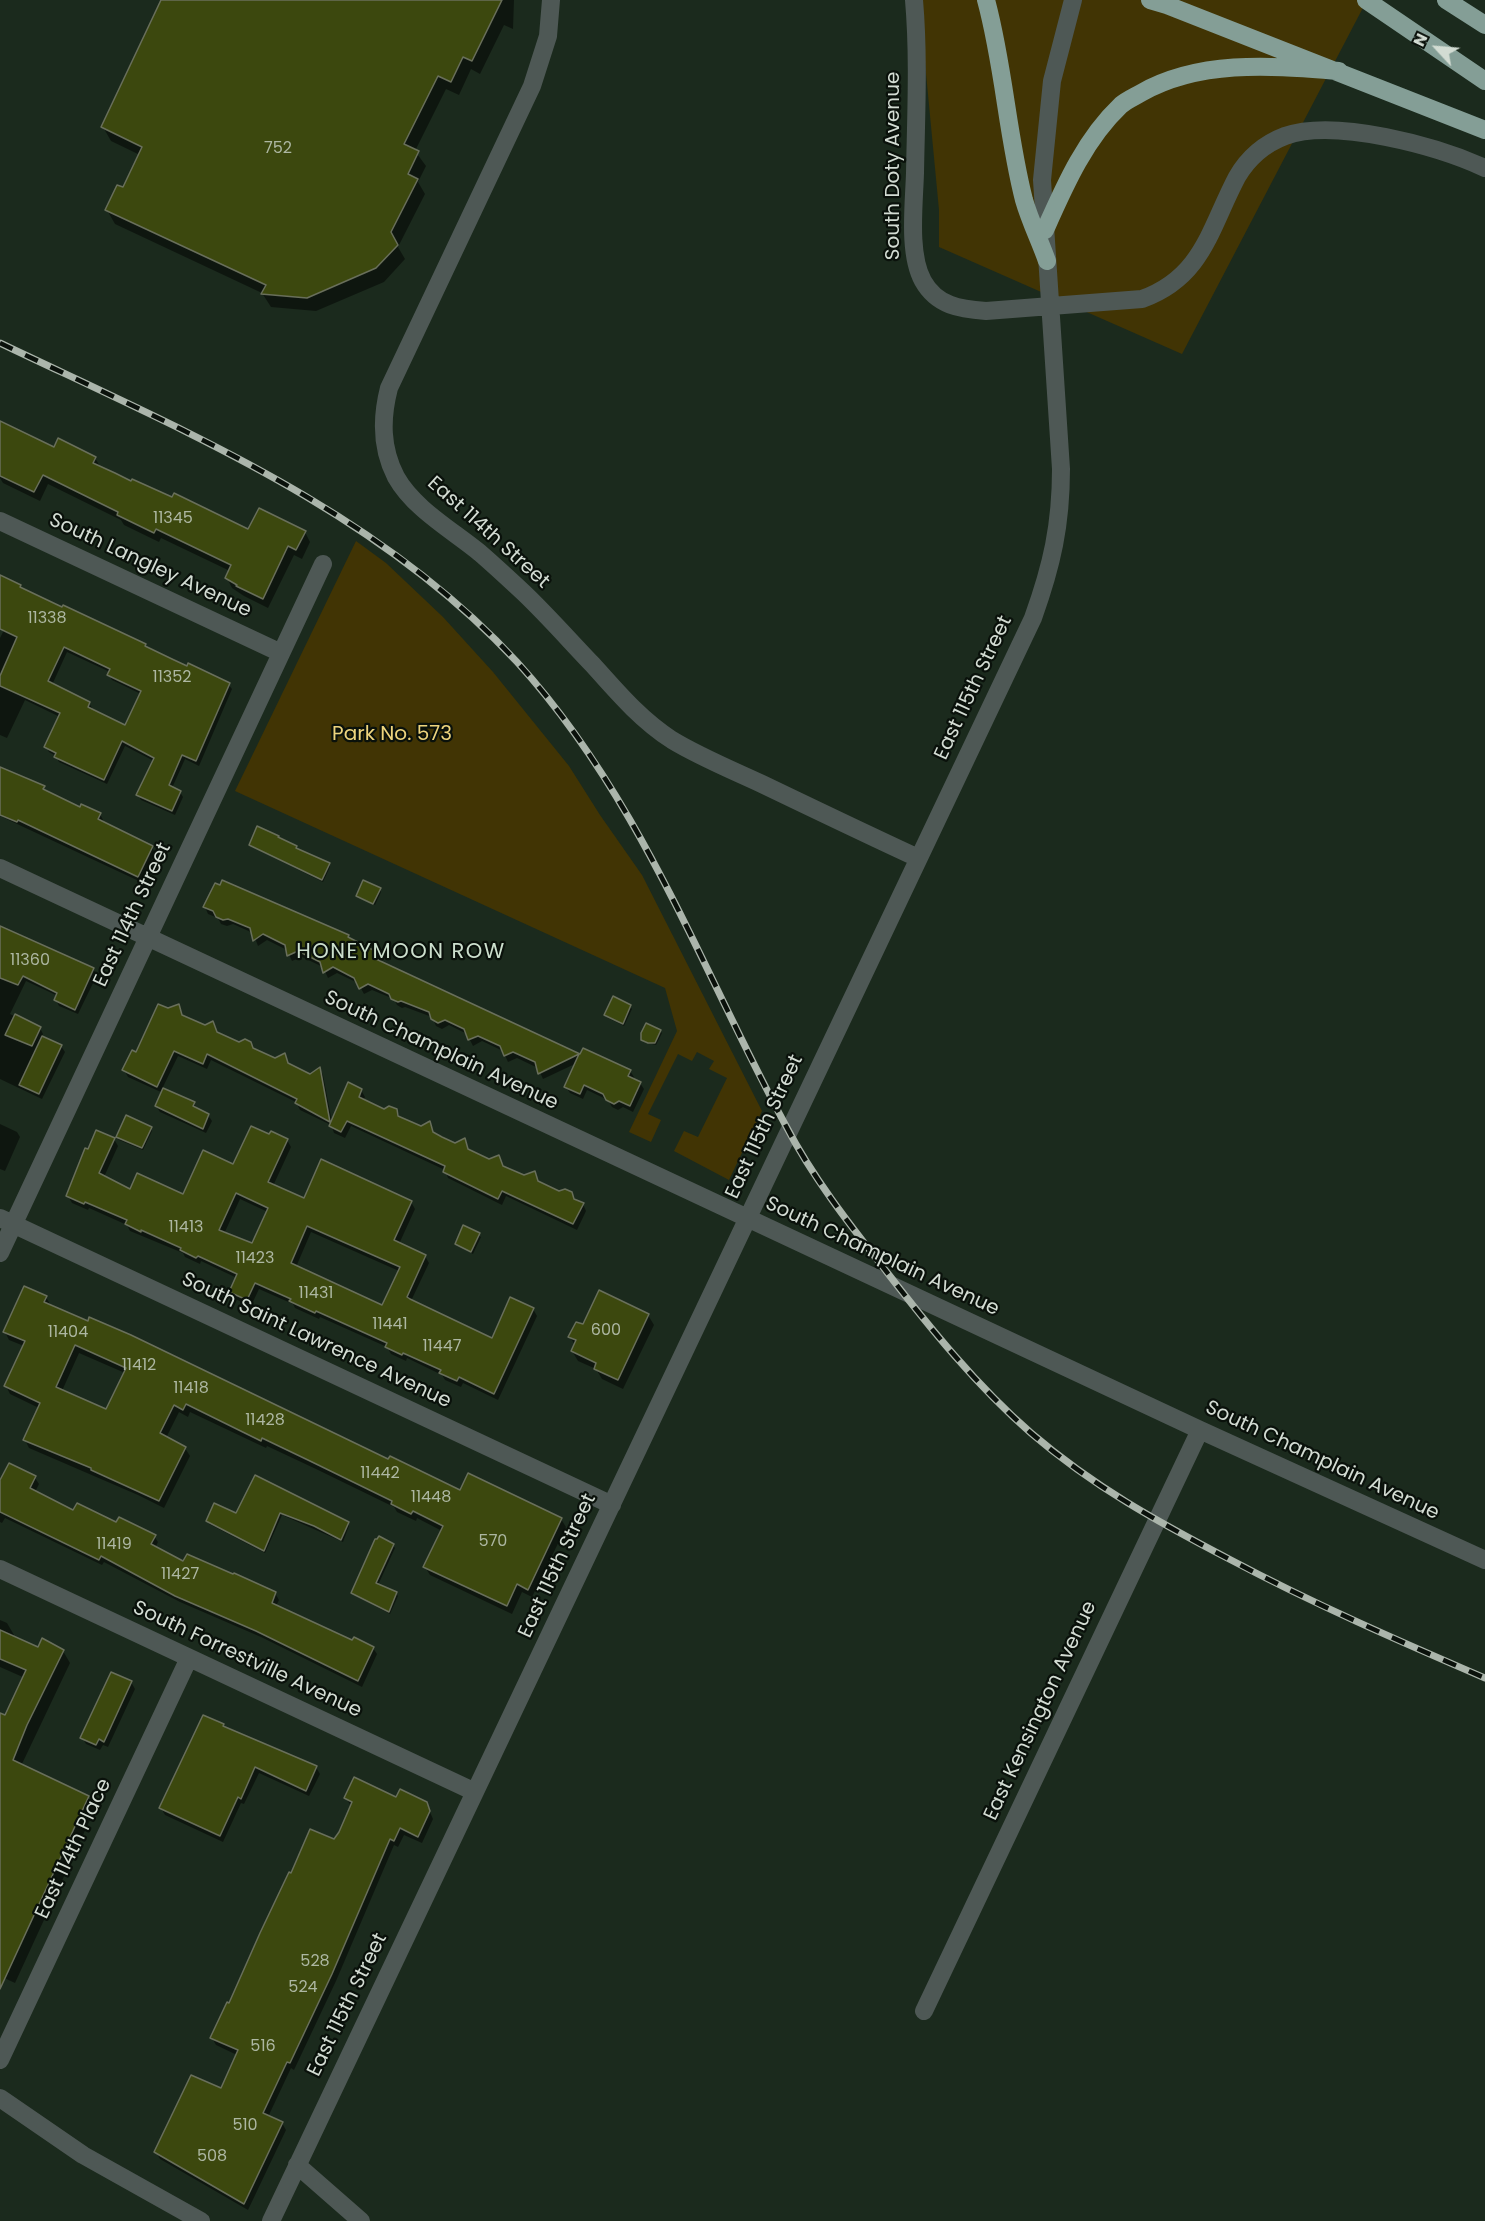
<!DOCTYPE html>
<style>
body{margin:0}
#map{position:relative;width:1485px;height:2221px;overflow:hidden;background:#1b2a1d;font-family:Poppins,sans-serif}
canvas{display:block}
.north{position:absolute;left:1407px;top:18px;width:60px;height:60px;-webkit-text-stroke:4px #0a110b;paint-order:stroke;rotate:296deg;font-size:16px;font-weight:700;line-height:24px;text-align:center;color:#d3dcd3}
.north::after{content:'';display:block;margin:auto;width:21px;height:27px;background:#d3dcd3;clip-path:polygon(50% 0,100% 100%,50% 72%,0 100%)}
</style>
<div id="map">
<canvas width="1485" height="2221"></canvas>
<div class="north">N</div>
</div>
<script>
const context = document.querySelector('canvas').getContext('2d');
context.lineJoin = 'round';
function paint(path, color) { context.fillStyle = color; context.fill(path, 'evenodd'); }
function trace(path, color, width, dash) { context.strokeStyle = color; context.lineWidth = width; context.lineCap = dash ? 'butt' : 'round'; context.setLineDash(dash || []); context.stroke(path); }
function write(font, color, halo, rows, align = 'center') {
  context.font = font + ' Poppins,sans-serif'; context.lineWidth = 4.5; context.setLineDash([]); context.textBaseline = 'middle'; context.strokeStyle = halo; context.fillStyle = color; for (const [text, x, y, turn = 0] of rows) {
    context.save(); context.translate(x, y); context.rotate((+turn || 0) * Math.PI / 180); context.textAlign = isNaN(turn) ? turn : align; if (halo) context.strokeText(text, 0, 0); context.fillText(text, 0, 0); context.restore();
  }
}
const green = new Path2D(`
 M 919,0 L 1367,0 L 1182,354 L 939,247 L 939,210 Z
 M 356,541 L 386,563 L 443,617 L 493,672 L 569,766 L 600,815 L 642,875 L 762,1111 L 729,1180 L 674,1151 L 684,1131 L 698,1137 L 727,1078 L 709,1069 L 714,1061 L 697,1052 L 692,1061 L 678,1054 L 648,1114 L 661,1120 L 651,1142 L 629,1132 L 677,1031 L 665,988 L 235,791 Z`);
const shadow = new Path2D(`
 M 163,0 L 514,0 L 513,29 L 504,25 L 480,74 L 471,69 L 459,95 L 446,89 L 415,151 L 426,166 L 418,182 L 425,194 L 398,247 L 405,259 L 384,282 L 316,311 L 271,307 L 262,293 L 115,224 L 107,210 L 124,189 L 140,155 L 111,141 L 103,127 Z
 M 0,422 L 54,449 L 95,458 L 101,468 L 114,475 L 249,531 L 305,532 L 310,542 L 302,559 L 294,555 L 268,608 L 244,596 L 232,588 L 227,578 L 230,571 L 161,538 L 159,542 L 124,525 L 121,520 L 48,484 L 40,501 L 3,483 L 0,478 Z
 M 0,577 L 20,586 L 22,590 L 125,635 L 187,668 L 228,684 L 232,689 L 199,766 L 185,759 L 172,788 L 180,792 L 183,797 L 175,815 L 141,800 L 138,795 L 154,761 L 125,746 L 107,784 L 59,762 L 56,756 L 49,752 L 46,747 L 60,717 L 25,700 L 7,738 L 0,735 L 0,638 L 5,628 L 0,626 ZM 67,652 L 110,672 L 109,675 L 112,680 L 141,694 L 126,727 L 91,711 L 92,708 L 89,703 L 52,685 Z
 M 0,768 L 44,788 L 47,792 L 81,809 L 100,814 L 103,820 L 102,823 L 152,847 L 155,853 L 141,882 L 0,816 Z
 M 250,845 L 296,847 L 298,850 L 329,864 L 330,867 L 323,882 L 252,847 Z
 M 380,889 L 381,892 L 375,905 L 359,898 L 358,896 Z
 M 205,907 L 348,936 L 351,940 L 378,954 L 381,962 L 581,1056 L 630,1071 L 634,1077 L 633,1080 L 640,1083 L 644,1089 L 633,1112 L 623,1107 L 618,1110 L 612,1107 L 608,1100 L 587,1090 L 583,1099 L 570,1093 L 566,1087 L 577,1063 L 543,1079 L 538,1068 L 517,1058 L 508,1062 L 503,1051 L 482,1041 L 473,1046 L 467,1034 L 449,1025 L 442,1029 L 436,1026 L 432,1017 L 405,1007 L 402,1008 L 397,1005 L 394,999 L 372,990 L 364,994 L 358,983 L 337,973 L 328,978 L 323,967 L 302,957 L 292,961 L 287,950 L 267,940 L 258,946 L 253,933 L 233,924 L 227,926 L 221,924 L 218,918 L 208,914 Z
 M 0,926 L 93,969 L 97,975 L 78,1014 L 59,1006 L 56,1000 L 58,996 L 26,981 L 10,1014 L 40,1028 L 43,1034 L 42,1037 L 61,1046 L 65,1052 L 42,1099 L 0,1079 Z
 M 179,1006 L 183,1017 L 205,1027 L 213,1023 L 218,1034 L 275,1059 L 284,1055 L 289,1066 L 310,1076 L 320,1070 L 323,1075 L 332,1122 L 361,1090 L 365,1097 L 363,1101 L 384,1111 L 396,1110 L 400,1118 L 421,1128 L 430,1123 L 434,1135 L 455,1145 L 464,1140 L 469,1152 L 489,1160 L 499,1156 L 504,1168 L 524,1177 L 534,1173 L 539,1184 L 558,1193 L 571,1193 L 575,1201 L 583,1204 L 586,1211 L 577,1230 L 506,1196 L 502,1205 L 448,1178 L 445,1170 L 351,1126 L 345,1138 L 334,1133 L 331,1125 L 300,1110 L 296,1102 L 211,1060 L 207,1069 L 178,1056 L 162,1089 L 194,1103 L 197,1109 L 208,1115 L 212,1121 L 206,1133 L 160,1112 L 156,1106 L 163,1093 L 128,1077 L 124,1070 L 168,1010 Z
 M 630,1006 L 632,1009 L 624,1026 L 608,1018 L 606,1015 Z
 M 660,1031 L 662,1033 L 656,1045 L 644,1042 L 642,1039 Z
 M 0,1124 L 17,1132 L 20,1137 L 5,1171 L 0,1169 Z
 M 151,1128 L 152,1131 L 143,1150 L 119,1140 L 118,1137 Z
 M 270,1136 L 287,1140 L 291,1147 L 273,1186 L 304,1200 L 411,1202 L 415,1209 L 399,1244 L 425,1256 L 429,1263 L 411,1301 L 492,1340 L 533,1309 L 537,1316 L 498,1400 L 463,1383 L 461,1387 L 445,1380 L 442,1375 L 407,1358 L 406,1361 L 391,1354 L 387,1347 L 320,1317 L 319,1319 L 295,1308 L 293,1304 L 259,1289 L 251,1306 L 235,1299 L 231,1292 L 237,1278 L 201,1261 L 200,1264 L 185,1257 L 183,1253 L 130,1231 L 127,1225 L 89,1208 L 88,1210 L 72,1203 L 68,1196 L 114,1139 L 118,1146 L 104,1177 L 131,1191 L 184,1196 L 234,1166 ZM 240,1199 L 268,1212 L 253,1245 L 224,1234 ZM 311,1232 L 399,1271 L 383,1307 L 296,1267 Z
 M 464,1227 L 481,1237 L 473,1254 L 456,1244 Z
 M 46,1297 L 51,1306 L 389,1461 L 461,1492 L 561,1519 L 566,1527 L 532,1597 L 522,1592 L 512,1614 L 430,1575 L 425,1567 L 442,1531 L 417,1518 L 416,1521 L 397,1512 L 394,1507 L 316,1469 L 267,1446 L 266,1448 L 190,1412 L 188,1417 L 179,1412 L 166,1438 L 185,1448 L 190,1456 L 164,1508 L 138,1495 L 29,1448 L 25,1440 L 39,1408 L 10,1394 L 6,1386 L 24,1346 L 9,1340 L 5,1332 ZM 79,1353 L 125,1373 L 106,1411 L 62,1391 Z
 M 648,1315 L 654,1325 L 623,1389 L 602,1379 L 596,1369 L 578,1361 L 572,1351 L 575,1345 L 570,1337 L 584,1326 Z
 M 255,1477 L 348,1523 L 349,1526 L 343,1542 L 282,1515 L 265,1553 L 209,1524 L 208,1521 L 236,1515 Z
 M 0,1478 L 35,1478 L 39,1484 L 35,1492 L 74,1512 L 154,1536 L 158,1542 L 155,1548 L 184,1563 L 275,1593 L 279,1600 L 276,1606 L 353,1642 L 373,1648 L 377,1654 L 362,1687 L 261,1637 L 180,1602 L 104,1562 L 102,1565 L 5,1518 L 2,1523 L 0,1522 Z
 M 393,1545 L 395,1548 L 378,1585 L 396,1593 L 398,1596 L 390,1614 L 354,1595 L 353,1593 Z
 M 0,1620 L 7,1623 L 14,1635 L 13,1637 L 39,1649 L 63,1651 L 70,1663 L 21,1766 L 88,1797 L 95,1809 L 15,1983 L 0,1976 L 0,1727 L 25,1678 L 0,1667 Z
 M 131,1682 L 135,1689 L 108,1747 L 103,1745 L 100,1750 L 86,1744 L 82,1737 Z
 M 223,1725 L 225,1729 L 316,1767 L 320,1774 L 309,1796 L 259,1773 L 244,1804 L 241,1803 L 223,1842 L 165,1815 L 161,1808 Z
 M 346,1798 L 397,1799 L 426,1803 L 433,1819 L 422,1843 L 404,1835 L 398,1847 L 394,1845 L 336,1981 L 294,2070 L 291,2068 L 268,2117 L 282,2123 L 286,2130 L 248,2210 L 160,2159 L 156,2152 L 221,2090 L 237,2055 L 216,2045 L 212,2038 L 292,1875 L 334,1841 L 351,1806 Z`);
const building = new Path2D(`
 M 161,0 L 502,0 L 472,61 L 463,57 L 451,82 L 438,76 L 404,144 L 419,151 L 408,174 L 418,179 L 391,232 L 398,245 L 376,268 L 307,298 L 261,294 L 266,285 L 105,210 L 117,185 L 123,187 L 142,147 L 101,127 Z
 M 0,421 L 54,447 L 58,438 L 96,457 L 93,463 L 115,473 L 131,481 L 132,479 L 172,497 L 174,493 L 248,529 L 259,508 L 306,531 L 296,550 L 288,546 L 263,599 L 236,586 L 237,585 L 225,578 L 231,565 L 156,529 L 154,533 L 117,515 L 118,512 L 43,475 L 34,492 L 0,476 Z
 M 0,575 L 21,585 L 20,587 L 62,607 L 63,605 L 146,644 L 145,646 L 172,659 L 187,666 L 188,663 L 230,683 L 196,761 L 182,755 L 169,785 L 181,791 L 172,811 L 136,795 L 154,758 L 122,741 L 104,780 L 54,757 L 56,753 L 44,747 L 60,713 L 0,686 L 0,676 L 17,637 L 0,629 ZM 64,647 L 110,669 L 107,675 L 141,691 L 125,725 L 88,707 L 90,702 L 48,681 Z
 M 0,767 L 45,786 L 43,789 L 80,807 L 81,804 L 101,813 L 98,819 L 153,846 L 138,877 L 18,820 L 17,822 L 0,815 Z
 M 257,826 L 279,836 L 278,837 L 297,846 L 296,848 L 330,863 L 322,880 L 249,845 Z
 M 222,880 L 349,935 L 348,937 L 379,953 L 376,959 L 580,1054 L 583,1048 L 631,1070 L 628,1076 L 641,1082 L 630,1106 L 619,1101 L 614,1104 L 606,1100 L 603,1094 L 584,1085 L 580,1094 L 564,1087 L 579,1054 L 538,1074 L 535,1062 L 513,1052 L 504,1056 L 500,1046 L 478,1036 L 468,1040 L 464,1029 L 445,1020 L 438,1023 L 431,1019 L 429,1012 L 401,1001 L 398,1002 L 391,999 L 389,994 L 368,984 L 359,989 L 354,978 L 333,967 L 323,973 L 320,962 L 298,951 L 287,956 L 285,945 L 263,934 L 253,941 L 250,928 L 228,919 L 223,920 L 216,917 L 213,911 L 203,907 L 215,883 L 220,885 Z
 M 363,880 L 381,888 L 373,904 L 356,896 Z
 M 0,926 L 94,968 L 75,1010 L 54,1000 L 57,993 L 23,976 L 18,985 L 0,978 Z
 M 613,996 L 631,1005 L 623,1024 L 604,1015 Z
 M 158,1004 L 168,1008 L 179,1004 L 182,1015 L 205,1025 L 213,1021 L 217,1032 L 239,1042 L 245,1039 L 251,1042 L 253,1048 L 275,1058 L 285,1053 L 288,1063 L 310,1074 L 320,1067 L 330,1122 L 295,1103 L 297,1099 L 207,1054 L 203,1064 L 174,1051 L 157,1087 L 122,1070 L 132,1050 L 136,1052 Z
 M 15,1014 L 41,1027 L 32,1046 L 5,1035 Z
 M 646,1023 L 661,1030 L 655,1043 L 648,1043 L 641,1040 L 641,1033 Z
 M 42,1036 L 62,1045 L 39,1094 L 19,1085 Z
 M 348,1082 L 362,1089 L 359,1097 L 384,1109 L 389,1106 L 397,1109 L 398,1116 L 421,1126 L 430,1121 L 433,1132 L 442,1137 L 455,1143 L 465,1138 L 468,1149 L 489,1159 L 499,1155 L 503,1166 L 524,1175 L 535,1171 L 538,1181 L 559,1191 L 565,1189 L 572,1192 L 574,1199 L 584,1203 L 573,1224 L 502,1191 L 498,1199 L 443,1172 L 445,1166 L 347,1121 L 341,1132 L 329,1126 Z
 M 163,1088 L 195,1102 L 193,1106 L 209,1114 L 203,1129 L 155,1106 Z
 M 126,1115 L 152,1127 L 142,1148 L 116,1137 Z
 M 251,1126 L 269,1134 L 271,1131 L 288,1139 L 268,1182 L 304,1198 L 321,1159 L 412,1201 L 394,1240 L 426,1255 L 407,1297 L 410,1299 L 492,1338 L 510,1297 L 534,1308 L 494,1394 L 459,1377 L 457,1381 L 439,1373 L 441,1370 L 403,1353 L 402,1355 L 385,1347 L 387,1343 L 316,1311 L 315,1313 L 289,1301 L 291,1299 L 255,1283 L 247,1300 L 229,1292 L 237,1274 L 198,1256 L 196,1258 L 180,1250 L 181,1248 L 141,1230 L 141,1232 L 125,1224 L 127,1220 L 85,1202 L 84,1204 L 66,1196 L 85,1148 L 88,1149 L 96,1130 L 115,1138 L 99,1173 L 130,1189 L 137,1173 L 183,1194 L 203,1150 L 233,1164 ZM 236,1193 L 268,1208 L 252,1243 L 219,1230 ZM 307,1226 L 400,1267 L 382,1305 L 291,1263 Z
 M 463,1225 L 480,1233 L 471,1252 L 455,1244 Z
 M 24,1286 L 47,1296 L 44,1302 L 88,1321 L 89,1317 L 131,1335 L 388,1459 L 390,1456 L 460,1490 L 468,1473 L 562,1518 L 528,1590 L 517,1584 L 507,1606 L 423,1567 L 443,1526 L 413,1511 L 411,1514 L 391,1504 L 392,1501 L 310,1461 L 262,1438 L 261,1441 L 186,1404 L 183,1410 L 174,1405 L 160,1433 L 186,1447 L 159,1501 L 91,1470 L 91,1468 L 23,1440 L 40,1403 L 4,1386 L 25,1341 L 3,1332 ZM 75,1345 L 126,1368 L 106,1409 L 56,1387 Z
 M 599,1290 L 649,1314 L 618,1380 L 594,1369 L 596,1363 L 571,1351 L 576,1340 L 568,1337 L 576,1322 L 583,1324 Z
 M 9,1463 L 36,1476 L 30,1488 L 73,1510 L 77,1503 L 116,1522 L 119,1517 L 156,1535 L 151,1544 L 168,1553 L 183,1561 L 187,1554 L 233,1574 L 234,1573 L 276,1592 L 272,1603 L 352,1640 L 354,1637 L 374,1647 L 358,1681 L 256,1631 L 175,1596 L 101,1556 L 99,1560 L 0,1512 L 0,1480 Z
 M 255,1475 L 349,1522 L 341,1540 L 314,1526 L 280,1513 L 264,1551 L 206,1521 L 214,1503 L 236,1513 Z
 M 379,1536 L 394,1544 L 376,1583 L 397,1592 L 389,1612 L 351,1593 L 375,1539 L 377,1539 Z
 M 0,1630 L 38,1647 L 42,1638 L 64,1650 L 27,1725 L 13,1760 L 89,1796 L 0,1989 L 0,1713 L 5,1715 L 26,1670 L 0,1659 Z
 M 111,1672 L 132,1681 L 104,1742 L 99,1739 L 96,1745 L 80,1738 Z
 M 203,1715 L 224,1724 L 223,1726 L 317,1766 L 306,1791 L 255,1767 L 241,1799 L 238,1797 L 220,1836 L 159,1808 Z
 M 354,1777 L 396,1797 L 400,1789 L 427,1802 L 430,1811 L 418,1837 L 400,1828 L 394,1841 L 390,1839 L 332,1974 L 290,2063 L 287,2062 L 263,2113 L 283,2122 L 244,2204 L 154,2152 L 191,2075 L 221,2088 L 238,2050 L 210,2038 L 227,2002 L 229,2003 L 260,1933 L 289,1872 L 291,1873 L 310,1829 L 334,1839 L 339,1832 L 352,1802 L 344,1798 Z`);
const minor = new Path2D(`
 M 551,0 L 548,36 L 532,86 L 389,388 C 381,419 381,448 396,477 C 414,509 452,530 480,553 C 495,566 509,579 524,593 C 548,616 570,641 593,665 C 618,693 641,720 672,740 C 700,757 732,770 762,784 C 814,809 866,834 918,858
 M 914,0 C 919,57 916,116 915,173 C 914,205 908,254 923,281 C 937,306 960,309 986,311 L 1142,299 C 1203,277 1210,228 1237,177 C 1248,158 1264,144 1285,136 C 1335,118 1437,146 1485,168
 M 0,521 L 281,653
 M 0,868 L 1200,1430 L 1485,1560
 M 0,1218 L 612,1505
 M 0,1253 L 323,564
 M 0,1569 L 475,1792
 M 924,2011 L 1200,1430
 M 0,2060 L 189,1658
 M 0,2098 L 83,2155 L 201,2221
 M 297,2165 L 361,2221
 M 271,2221 L 1033,618 C 1052,565 1061,525 1061,469 L 1042,180 L 1052,81 L 1073,0`);
const highway = new Path2D(`
 M 986,0 C 1004,66 1007,134 1024,200 C 1030,221 1040,241 1047,261
 M 1150,0 L 1167,5 L 1485,130
 M 1366,0 L 1485,81
 M 1446,0 L 1485,25
 M 1045,230 C 1065,185 1085,139 1121,105 C 1127,100 1134,97 1141,93 C 1201,59 1273,66 1339,71`);
const rail = new Path2D(`
 M 0,343 C 182,430 377,510 517,662 C 641,798 700,967 786,1126 C 813,1178 850,1225 886,1271 C 930,1328 976,1385 1031,1433 C 1094,1487 1158,1522 1231,1560 C 1314,1604 1399,1641 1485,1678`);
const numberNames = [
 ["752",278,149],
 ["11345",173,519],
 ["11338",47,619],
 ["11352",172,678],
 ["11360",30,961],
 ["11413",186,1228],
 ["11423",255,1259],
 ["11431",316,1294],
 ["11441",390,1325],
 ["600",606,1331],
 ["11404",68,1333],
 ["11447",442,1347],
 ["11412",139,1366],
 ["11418",191,1389],
 ["11428",265,1421],
 ["11442",380,1474],
 ["11448",431,1498],
 ["570",493,1542],
 ["11419",114,1545],
 ["11427",180,1575],
 ["528",315,1962],
 ["524",303,1988],
 ["516",263,2047],
 ["510",245,2126],
 ["508",212,2157]
];
const streetNames = [
 ["South Doty Avenue",894,166,-90],
 ["East 114th Street",488,533,42],
 ["South Langley Avenue",150,566,25],
 ["East 115th Street",974,688,-65],
 ["East 114th Street",133,915,-65],
 ["South Champlain Avenue",441,1051,25],
 ["East 115th Street",765,1127,-65],
 ["South Champlain Avenue",882,1257,25],
 ["South Saint Lawrence Avenue",316,1341,25],
 ["South Champlain Avenue",1322,1461,25],
 ["East 115th Street",558,1566,-65],
 ["South Forrestville Avenue",247,1660,25],
 ["East Kensington Avenue",1041,1711,-65],
 ["East 114th Place",74,1849,-65],
 ["East 115th Street",348,2005,-64]
];
const parkNames = [
 ["Park No. 573",392,735]
];
const neighbourhoodNames = [
 ["HONEYMOON ROW",401,953]
];
paint(green, '#413404');
paint(shadow, '#0007');
paint(building, '#3c480e');
trace(building, '#696f5b', 1.5);
trace(minor, '#4e5855', 18);
trace(highway, '#849e96', 18);
trace(rail, '#abb5ab', 7);
trace(rail, '#0a110b', 4.5, [14]);
write('16px', '#adb7a2', null, numberNames);
write('20px', '#d3dcd3', '#0a110b', streetNames);
write('20px', '#edd47d', '#0a110b', parkNames);
context.letterSpacing = '1.5px';
write('21px', '#ccdfcd', '#0a110b', neighbourhoodNames);
context.letterSpacing = '0px';
</script>
